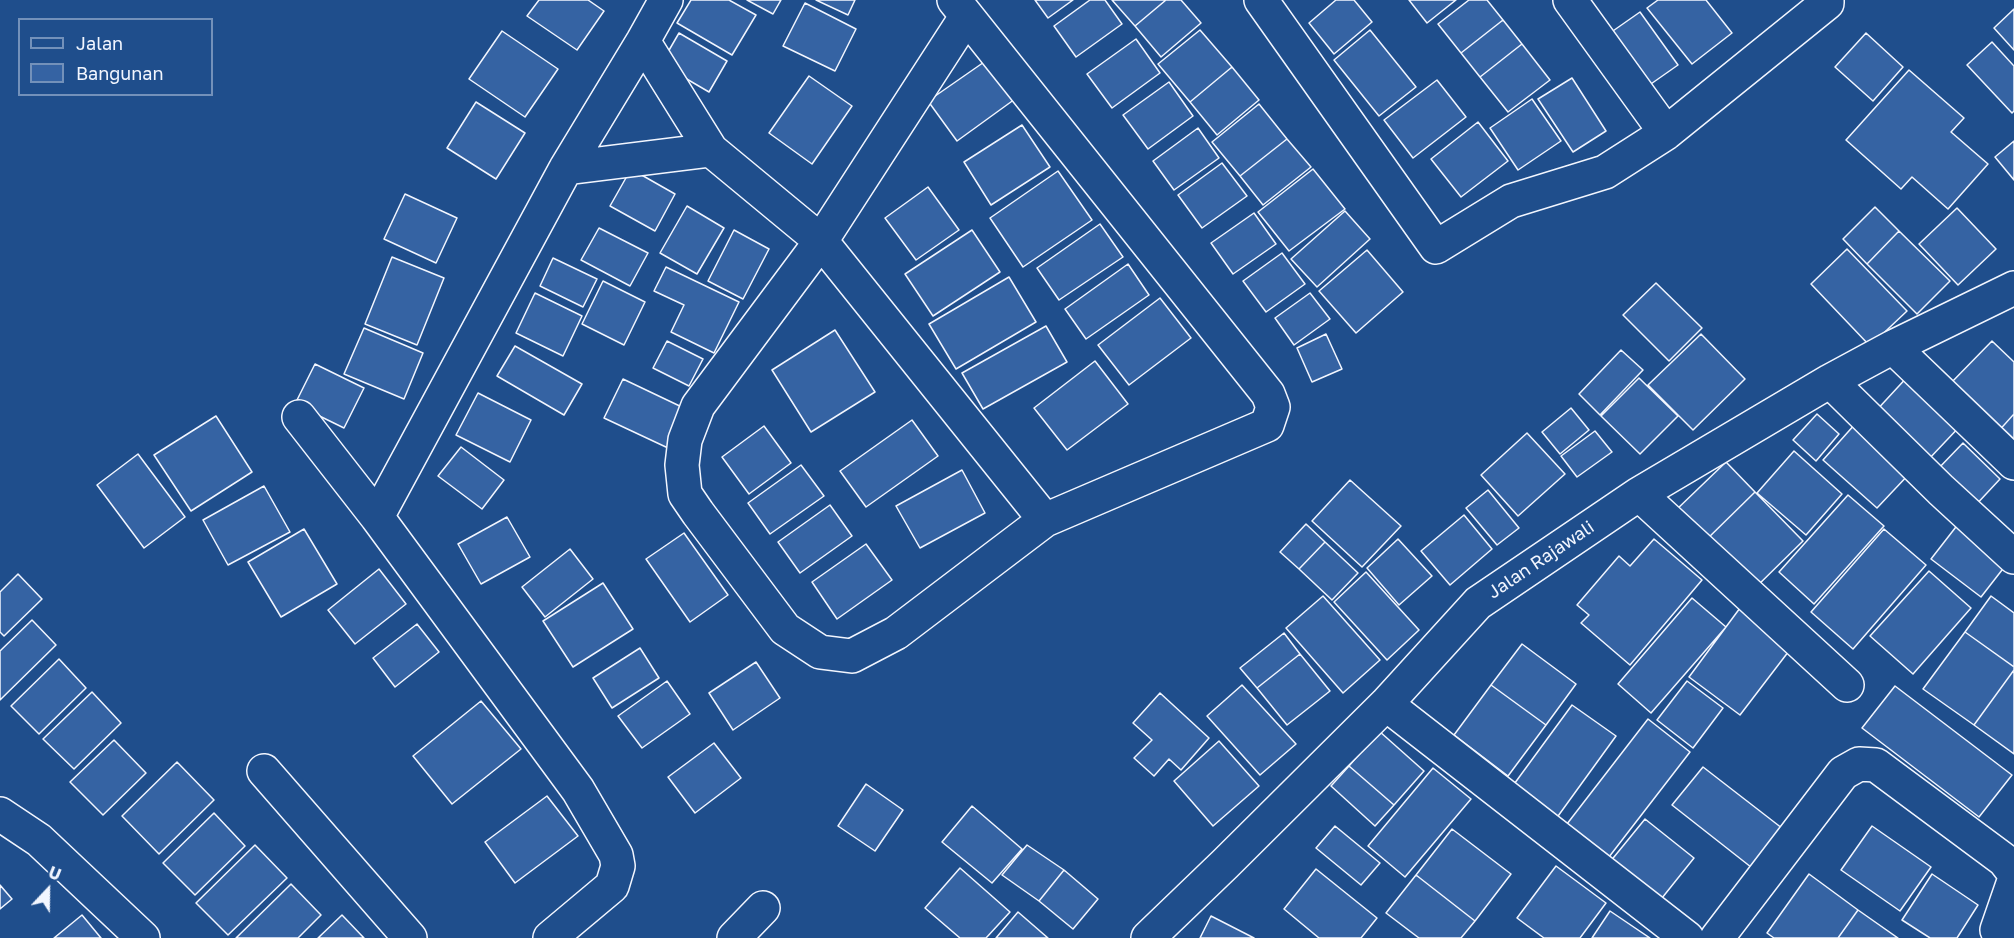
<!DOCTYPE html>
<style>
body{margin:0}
#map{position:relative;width:2014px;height:938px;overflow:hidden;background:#1f4e8c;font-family:"Golos Text",sans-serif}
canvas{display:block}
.legend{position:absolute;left:18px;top:18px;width:195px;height:78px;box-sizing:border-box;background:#1f4e8c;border:2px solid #7391ba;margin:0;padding:8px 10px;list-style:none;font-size:18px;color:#f2f6ff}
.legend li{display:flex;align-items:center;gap:12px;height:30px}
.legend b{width:30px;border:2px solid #7391ba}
.north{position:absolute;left:18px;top:860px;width:60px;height:60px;-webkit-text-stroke:4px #1f4e8c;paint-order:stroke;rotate:22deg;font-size:16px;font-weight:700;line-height:24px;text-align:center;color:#f2f6ff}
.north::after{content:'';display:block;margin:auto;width:21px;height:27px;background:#f2f6ff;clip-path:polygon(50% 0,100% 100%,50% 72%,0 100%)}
</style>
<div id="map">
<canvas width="2014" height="938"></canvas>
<ul class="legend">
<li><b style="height:8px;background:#1f4e8c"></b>Jalan</li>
<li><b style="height:16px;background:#3563a3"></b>Bangunan</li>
</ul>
<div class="north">U</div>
</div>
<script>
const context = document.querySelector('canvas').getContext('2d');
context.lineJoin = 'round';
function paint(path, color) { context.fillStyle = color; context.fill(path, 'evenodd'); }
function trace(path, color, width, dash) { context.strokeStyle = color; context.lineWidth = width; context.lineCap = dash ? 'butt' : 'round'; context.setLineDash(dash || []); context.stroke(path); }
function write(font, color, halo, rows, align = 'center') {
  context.font = font + ' "Golos Text",sans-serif'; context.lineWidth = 4.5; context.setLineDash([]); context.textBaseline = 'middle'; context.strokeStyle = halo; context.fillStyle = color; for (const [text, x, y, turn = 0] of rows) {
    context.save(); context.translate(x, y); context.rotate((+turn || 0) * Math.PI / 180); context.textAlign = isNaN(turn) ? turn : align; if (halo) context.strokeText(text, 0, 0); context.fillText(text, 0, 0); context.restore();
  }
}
const building = new Path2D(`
 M 539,0 L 588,0 L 604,11 L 577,50 L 527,16 Z
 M 691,0 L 729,0 L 756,15 L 732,55 L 677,23 Z
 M 747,0 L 781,0 L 773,14 Z
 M 816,0 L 855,0 L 848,15 Z
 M 1035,0 L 1073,0 L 1048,18 Z
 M 1090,0 L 1105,0 L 1122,24 L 1076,57 L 1054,26 Z
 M 1112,0 L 1166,0 L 1135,26 Z
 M 1166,0 L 1181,0 L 1201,23 L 1161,57 L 1135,26 Z
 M 1336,0 L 1354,0 L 1372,22 L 1334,54 L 1309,23 Z
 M 1409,0 L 1456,0 L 1427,23 Z
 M 1469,0 L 1487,0 L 1503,20 L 1461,53 L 1438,24 Z
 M 1658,0 L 1706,0 L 1732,33 L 1692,64 L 1647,8 Z
 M 805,3 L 856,29 L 835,71 L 783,46 Z
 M 2014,9 L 2014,50 L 1994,28 Z
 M 1640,12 L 1678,65 L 1638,93 L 1600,40 Z
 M 1503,20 L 1522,44 L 1480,77 L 1461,53 Z
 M 1200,30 L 1232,67 L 1190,102 L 1158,64 Z
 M 1370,30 L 1416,87 L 1379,116 L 1334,60 Z
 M 502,31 L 558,69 L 525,117 L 469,79 Z
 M 679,33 L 727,61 L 709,92 L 661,64 Z
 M 1866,33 L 1903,67 L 1873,101 L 1835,67 Z
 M 1136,39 L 1160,73 L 1112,108 L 1087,74 Z
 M 1992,42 L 2014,66 L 2014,111 L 2012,113 L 1967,65 Z
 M 1522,44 L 1550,80 L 1508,112 L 1480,77 Z
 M 987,60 L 1015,99 L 957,141 L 928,101 Z
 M 1232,67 L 1259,100 L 1217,135 L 1190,102 Z
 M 1909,70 L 1964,118 L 1951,132 L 1988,164 L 1948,209 L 1912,177 L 1901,189 L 1846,140 Z
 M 809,76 L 852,106 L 812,164 L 769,133 Z
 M 1572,78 L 1606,131 L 1573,152 L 1538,99 Z
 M 1437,80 L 1466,117 L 1413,158 L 1384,120 Z
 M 1169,82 L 1193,116 L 1148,149 L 1123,115 Z
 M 1532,99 L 1561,141 L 1518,170 L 1490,128 Z
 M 476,102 L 525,133 L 496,179 L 447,148 Z
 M 1259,104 L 1287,139 L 1240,176 L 1212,142 Z
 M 1478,122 L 1508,161 L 1461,197 L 1431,159 Z
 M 1022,125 L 1050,167 L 991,205 L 964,162 Z
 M 1198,128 L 1219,158 L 1174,190 L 1153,161 Z
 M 1287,139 L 1311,167 L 1263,205 L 1240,176 Z
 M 2014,141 L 2014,180 L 1995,157 Z
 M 1222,163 L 1247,196 L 1202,228 L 1178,195 Z
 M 631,169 L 675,194 L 655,231 L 610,206 Z
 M 1313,169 L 1345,209 L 1289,251 L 1258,212 Z
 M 1058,171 L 1092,220 L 1023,267 L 990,218 Z
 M 928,187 L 959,230 L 916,260 L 885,218 Z
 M 405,194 L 457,218 L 436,263 L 384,239 Z
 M 687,206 L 724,228 L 697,274 L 660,253 Z
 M 1875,207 L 1899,231 L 1867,264 L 1843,239 Z
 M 1957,208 L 1996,249 L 1958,285 L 1919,244 Z
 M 1345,211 L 1370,239 L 1317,287 L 1291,259 Z
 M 1254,213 L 1276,244 L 1233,274 L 1211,243 Z
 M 1100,224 L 1123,257 L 1059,300 L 1037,268 Z
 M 599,228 L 648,253 L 630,286 L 581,260 Z
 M 734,230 L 769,249 L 743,299 L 708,281 Z
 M 972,230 L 1000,272 L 933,316 L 905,274 Z
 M 1899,231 L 1950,281 L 1917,314 L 1867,264 Z
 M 1847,249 L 1907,311 L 1870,346 L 1811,284 Z
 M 1367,250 L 1403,292 L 1356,333 L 1319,291 Z
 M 1282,253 L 1305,284 L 1266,312 L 1243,281 Z
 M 392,257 L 444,278 L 417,345 L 365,324 Z
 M 553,258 L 597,279 L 583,307 L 540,286 Z
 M 1128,264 L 1149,295 L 1086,339 L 1065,309 Z
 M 666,267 L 739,302 L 714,353 L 671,332 L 684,305 L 654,291 Z
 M 1009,277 L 1036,322 L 956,369 L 929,324 Z
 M 603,281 L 645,302 L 624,345 L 582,324 Z
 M 1656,283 L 1702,328 L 1669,361 L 1623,315 Z
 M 535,293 L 582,316 L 563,356 L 516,333 Z
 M 1310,293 L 1330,319 L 1294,345 L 1275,318 Z
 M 1160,298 L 1191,338 L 1129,385 L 1098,345 Z
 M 1046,326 L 1067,362 L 983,409 L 962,373 Z
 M 364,328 L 423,353 L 404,399 L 344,374 Z
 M 835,330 L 875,392 L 811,432 L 772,370 Z
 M 1326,334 L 1342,369 L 1312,382 L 1297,348 Z
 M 1701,334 L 1745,379 L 1693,430 L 1648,385 Z
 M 667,341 L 703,359 L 689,386 L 653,368 Z
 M 1992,341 L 2014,362 L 2014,414 L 1996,434 L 1947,387 Z
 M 515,346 L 582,384 L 564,415 L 497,376 Z
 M 1621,350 L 1643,370 L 1600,415 L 1579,394 Z
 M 1095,361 L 1128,404 L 1067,450 L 1034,408 Z
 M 315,364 L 364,388 L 344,428 L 295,404 Z
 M 1910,374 L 1963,423 L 1927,461 L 1874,413 Z
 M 1639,378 L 1678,416 L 1640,454 L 1601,416 Z
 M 623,379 L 686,409 L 668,448 L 604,418 Z
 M 478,393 L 531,420 L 510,462 L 456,435 Z
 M 1571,408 L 1589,430 L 1560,454 L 1542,432 Z
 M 1817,414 L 1839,434 L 1816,461 L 1793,440 Z
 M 2014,414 L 2014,451 L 1996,434 Z
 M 216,416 L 252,472 L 191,511 L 154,455 Z
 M 912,420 L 938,456 L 866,507 L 840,471 Z
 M 1856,423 L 1911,472 L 1877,508 L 1823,460 Z
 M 764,426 L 791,463 L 749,494 L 722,457 Z
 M 1595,431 L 1612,452 L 1577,477 L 1561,456 Z
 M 1527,433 L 1565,474 L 1518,516 L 1481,475 Z
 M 1963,443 L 2000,479 L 1973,508 L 1935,472 Z
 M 461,447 L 504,480 L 482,509 L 438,476 Z
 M 1794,451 L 1842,494 L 1806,535 L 1757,493 Z
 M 138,454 L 185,517 L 144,548 L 97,485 Z
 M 1726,462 L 1755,492 L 1703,543 L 1674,512 Z
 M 801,465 L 824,496 L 770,534 L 748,503 Z
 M 962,470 L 985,513 L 920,548 L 896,506 Z
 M 1350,480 L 1401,526 L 1362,567 L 1312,521 Z
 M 264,486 L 290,532 L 228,565 L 203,520 Z
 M 1488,490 L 1519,528 L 1497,545 L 1466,508 Z
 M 1755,492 L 1803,541 L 1752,591 L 1703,543 Z
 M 1848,495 L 1884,526 L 1814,604 L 1779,572 Z
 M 830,505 L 852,536 L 800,573 L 778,542 Z
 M 1464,515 L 1492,549 L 1450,585 L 1421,551 Z
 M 507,517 L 530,557 L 481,584 L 458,544 Z
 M 1959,523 L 2009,561 L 1981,597 L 1931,559 Z
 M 1306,524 L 1325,542 L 1299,569 L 1280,552 Z
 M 304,529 L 337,584 L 281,617 L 248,562 Z
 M 1884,529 L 1926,565 L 1853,649 L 1811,612 Z
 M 684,533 L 728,595 L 690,622 L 646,559 Z
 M 1398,539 L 1432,576 L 1399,605 L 1367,568 Z
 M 1654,539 L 1702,580 L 1630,665 L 1581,623 L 1589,615 L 1577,605 L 1619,556 L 1630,566 Z
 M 1325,542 L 1358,573 L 1332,600 L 1299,569 Z
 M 866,544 L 892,580 L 837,619 L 812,582 Z
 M 570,549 L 593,579 L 545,617 L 522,587 Z
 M 379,569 L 406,604 L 355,644 L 328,610 Z
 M 1929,571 L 1971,608 L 1913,674 L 1870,636 Z
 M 1366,572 L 1419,630 L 1387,660 L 1334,602 Z
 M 18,574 L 42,599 L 4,636 L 0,632 L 0,592 Z
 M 603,583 L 633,629 L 573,667 L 543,621 Z
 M 1323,596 L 1380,660 L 1343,693 L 1286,628 Z
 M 1991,596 L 2014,613 L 2014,667 L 1965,632 Z
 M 1692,598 L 1726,627 L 1651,713 L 1618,684 Z
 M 1740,608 L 1792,647 L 1740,715 L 1689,677 Z
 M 32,620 L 56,645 L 0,700 L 0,651 Z
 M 417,624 L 439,652 L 395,687 L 373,658 Z
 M 1965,632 L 2014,667 L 2014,670 L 1974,725 L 1923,689 Z
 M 1284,633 L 1300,654 L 1257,688 L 1240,668 Z
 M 1522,644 L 1576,684 L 1546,725 L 1491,685 Z
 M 640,648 L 659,678 L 612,708 L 593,678 Z
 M 1300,654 L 1330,691 L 1287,725 L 1257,688 Z
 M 59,659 L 86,688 L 39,734 L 11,706 Z
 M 756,662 L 780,698 L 733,730 L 709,693 Z
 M 2014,670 L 2014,754 L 1974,725 Z
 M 667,681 L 690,714 L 642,748 L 618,716 Z
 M 1687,681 L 1723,708 L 1693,748 L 1657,720 Z
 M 1242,685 L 1296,744 L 1260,775 L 1207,716 Z
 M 1491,685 L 1546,725 L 1508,776 L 1454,735 Z
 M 1895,686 L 2012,775 L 1979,817 L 1862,728 Z
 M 92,692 L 121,723 L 74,769 L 43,739 Z
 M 1160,693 L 1209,738 L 1181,770 L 1169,759 L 1154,776 L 1134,758 L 1152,740 L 1133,723 Z
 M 481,701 L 521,749 L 452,804 L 413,756 Z
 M 1572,705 L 1616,736 L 1553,823 L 1509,791 Z
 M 1648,719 L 1690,752 L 1602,866 L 1560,833 Z
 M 1379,731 L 1424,771 L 1394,805 L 1349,766 Z
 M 114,740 L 146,773 L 103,815 L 70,782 Z
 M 1219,741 L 1259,786 L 1213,826 L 1174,781 Z
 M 714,743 L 741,778 L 695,813 L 668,777 Z
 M 177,762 L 214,800 L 159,854 L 122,816 Z
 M 1349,766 L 1394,805 L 1375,826 L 1331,786 Z
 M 1703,767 L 1787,832 L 1756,871 L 1672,805 Z
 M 1433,768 L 1471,799 L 1405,877 L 1368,846 Z
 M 866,784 L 903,810 L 875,851 L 838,826 Z
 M 547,796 L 578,836 L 515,883 L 485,842 Z
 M 972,806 L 1022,849 L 992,883 L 942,842 Z
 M 214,813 L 245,846 L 195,895 L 163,863 Z
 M 1645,819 L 1694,858 L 1654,908 L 1605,868 Z
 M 1335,826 L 1380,863 L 1361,885 L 1316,848 Z
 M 1872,826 L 1931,867 L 1900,911 L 1841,870 Z
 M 1452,829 L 1511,874 L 1475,921 L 1416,875 Z
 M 255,845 L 287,878 L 228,935 L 196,903 Z
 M 1027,845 L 1064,870 L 1039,901 L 1002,875 Z
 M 1556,866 L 1606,903 L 1580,938 L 1544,938 L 1517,918 Z
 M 960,868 L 1010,912 L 986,938 L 960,938 L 925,908 Z
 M 1316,869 L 1377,918 L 1361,938 L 1319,938 L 1284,909 Z
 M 1064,870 L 1098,899 L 1073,929 L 1039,901 Z
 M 1809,874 L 1858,910 L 1838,938 L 1774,938 L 1767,933 Z
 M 1932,874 L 1978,905 L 1957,938 L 1930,938 L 1902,920 Z
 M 1416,875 L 1475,921 L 1461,938 L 1419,938 L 1386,913 Z
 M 291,884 L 321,915 L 298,938 L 236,938 Z
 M 0,885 L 12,899 L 0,909 Z
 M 1858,910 L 1898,938 L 1838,938 Z
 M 1610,911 L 1650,938 L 1592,938 Z
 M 1018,912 L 1048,938 L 996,938 Z
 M 82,915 L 101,938 L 54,938 Z
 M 342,915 L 364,938 L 318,938 Z
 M 1211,916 L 1254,938 L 1200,938 Z`);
const minor = new Path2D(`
 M 954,0 L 1268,394 L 1273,407 L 1267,425 L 1045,520 L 896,633 L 852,656 L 820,652 L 785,629 L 698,513 L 685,494 L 682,465 L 685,440 L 698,406 L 821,241 L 966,17
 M 1261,0 L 1436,247 L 1511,201 L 1605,172 L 1666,133 L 1827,3 L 1827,0
 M 1570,0 L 1666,133
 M 643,41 L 711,150 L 821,241 L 1045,520
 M 566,168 L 711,150
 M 1893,347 L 2014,463
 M 1830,381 L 1941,490 L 2014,557
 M 299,417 L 377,517 L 578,790 L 616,855 L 618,866 L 612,886 L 550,938
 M 1639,494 L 1847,685
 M 377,517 L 566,168 L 643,41 L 666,0
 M 1386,704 L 1687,938
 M 264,771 L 410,938
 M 0,814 L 39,840 L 143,938
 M 734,938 L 763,908
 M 1148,938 L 1225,864 L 1386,704 L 1478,603 L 1639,494 L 1830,381 L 1893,347 L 2014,288
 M 1717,938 L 1843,773 L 1859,764 L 1876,765 L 2004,860 L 2014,873
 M 2001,938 L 1997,930 L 2014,881`);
const streetNames = [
 ["Jalan Rajawali",1541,560,-34]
];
paint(building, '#3563a3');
trace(building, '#f2f6ff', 1.5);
trace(minor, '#f2f6ff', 36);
trace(minor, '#1f4e8c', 33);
write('18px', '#f2f6ff', '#1f4e8c', streetNames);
</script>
